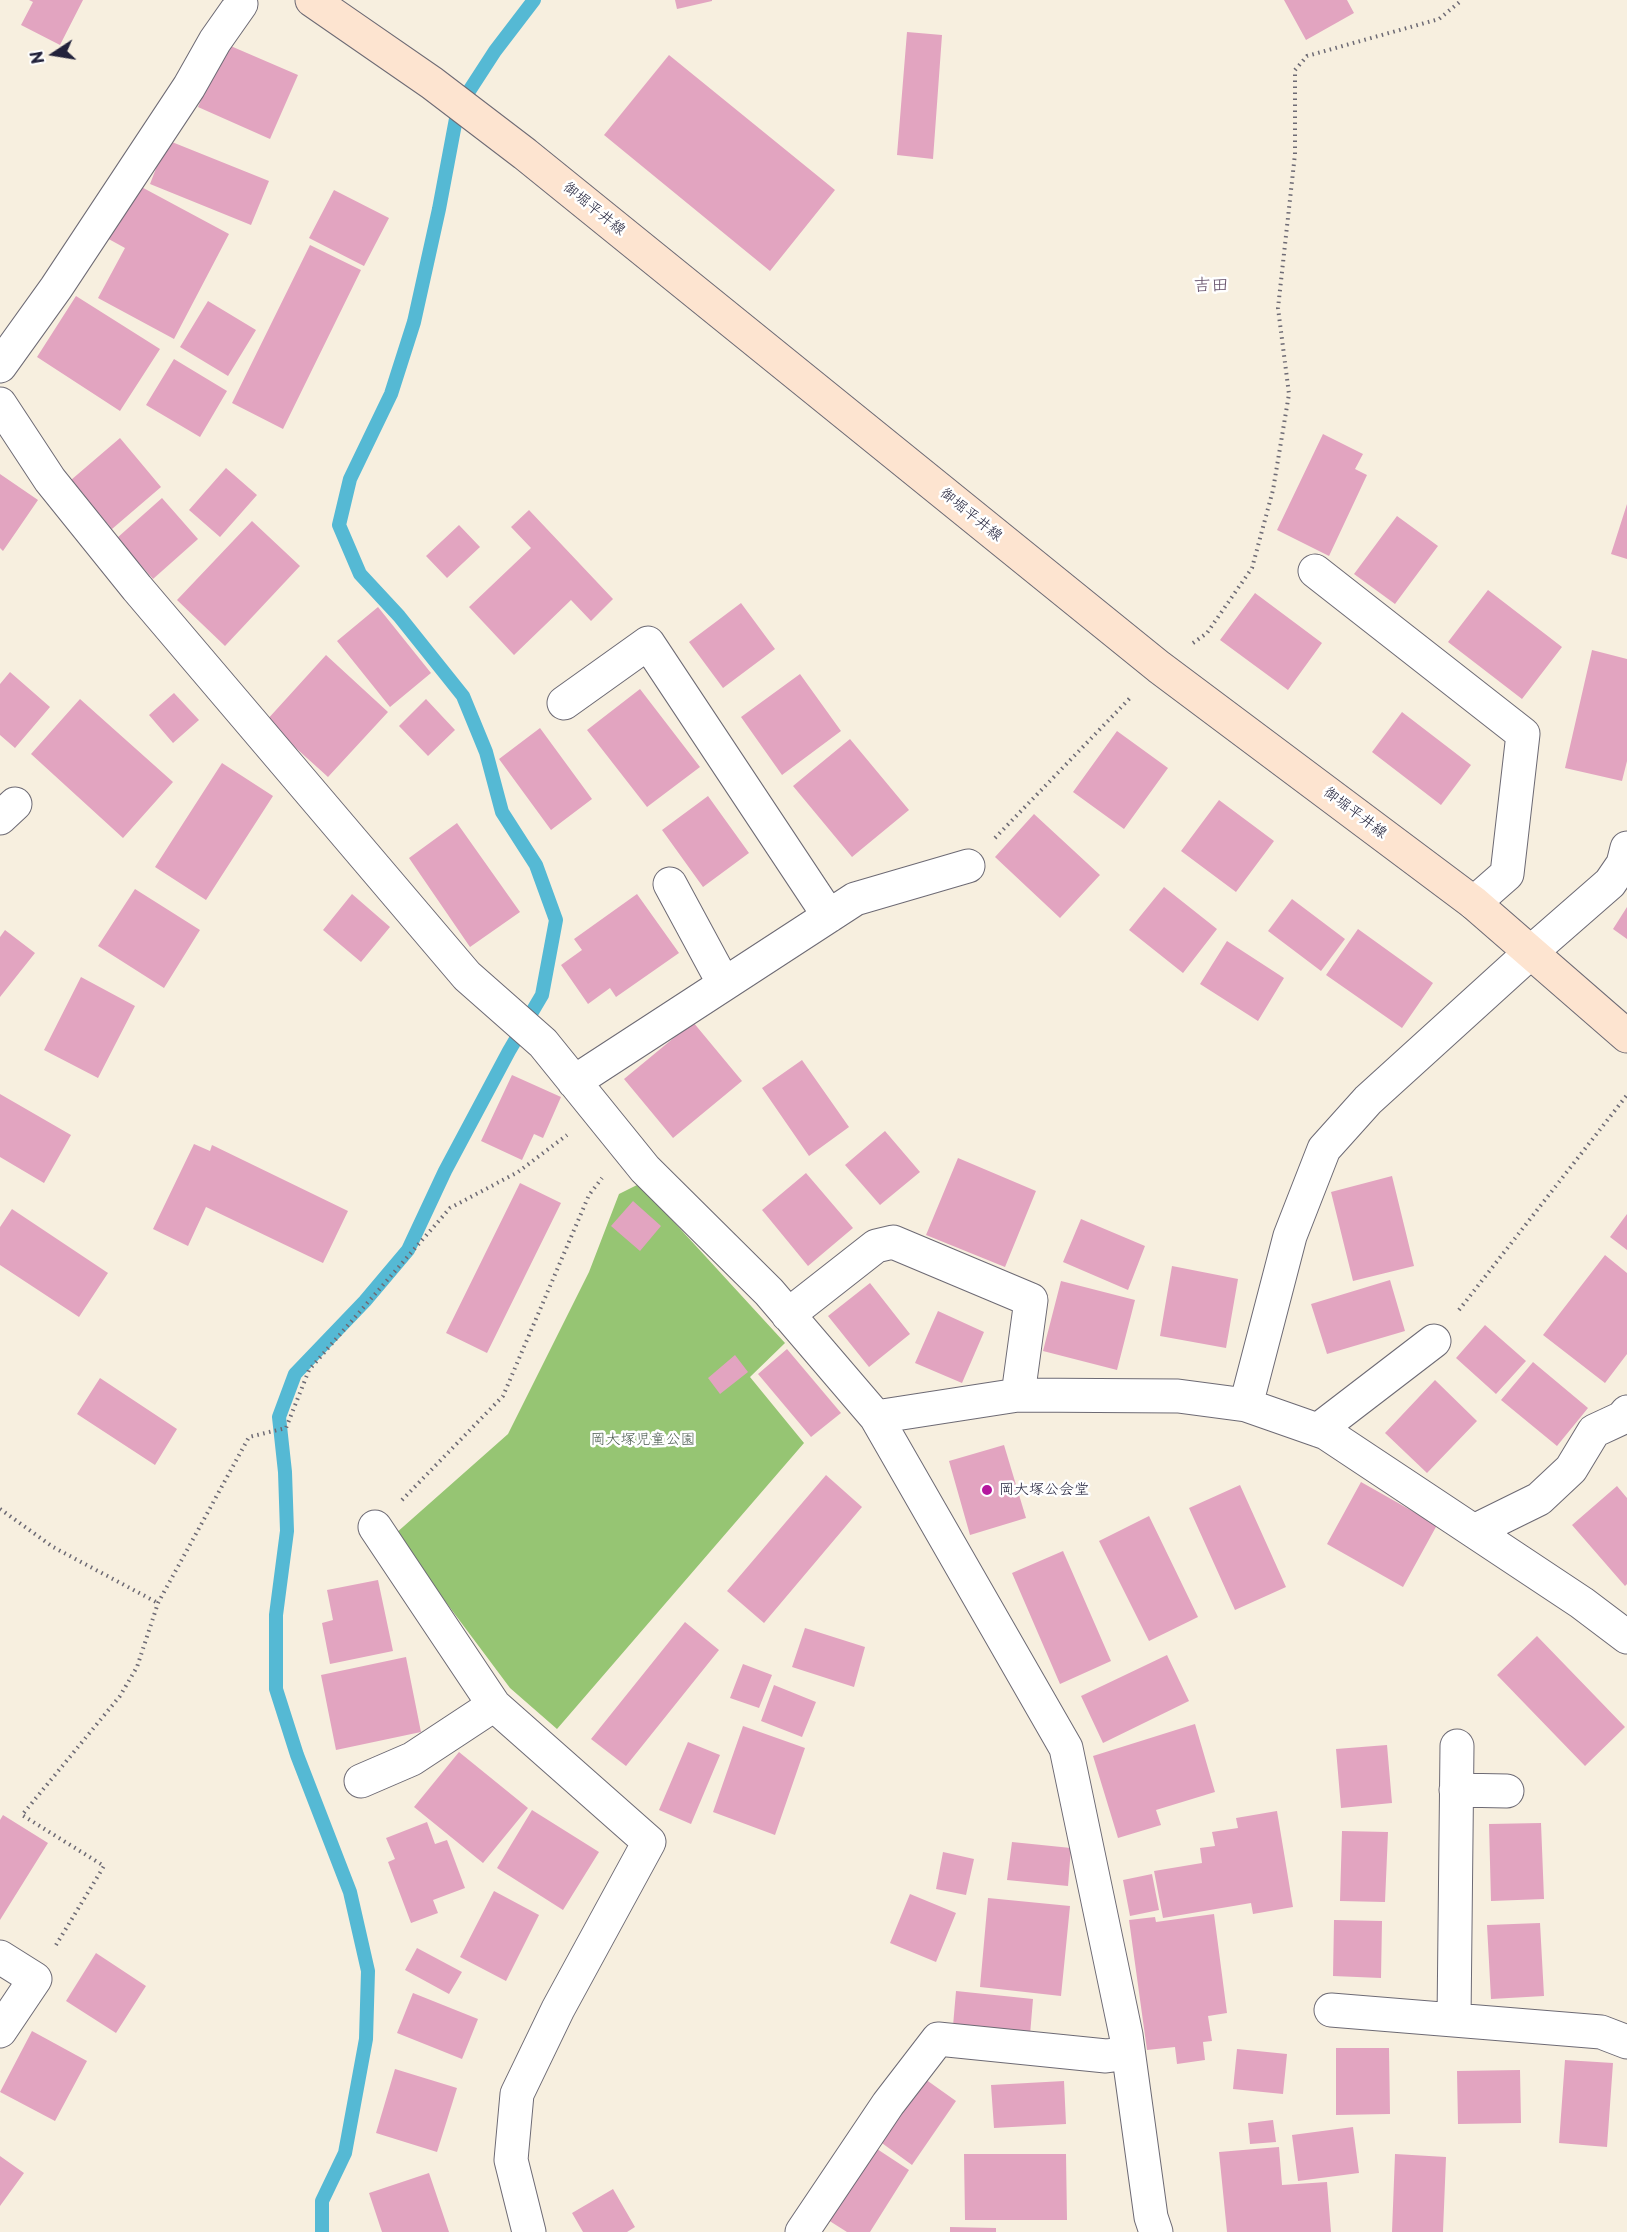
<!DOCTYPE html>
<meta charset="utf-8">
<style>
body{margin:0}
#map{position:relative;width:1627px;height:2232px;overflow:hidden;background:#f7efdf;font-family:"Playpen Sans",sans-serif}
canvas{display:block}
.north{position:absolute;left:24px;top:24px;width:60px;height:60px;-webkit-text-stroke:4px #fff;paint-order:stroke;rotate:258deg;font-size:16px;font-weight:700;line-height:24px;text-align:center;color:#22223b}
.north::after{content:'';display:block;margin:auto;width:21px;height:27px;background:#22223b;clip-path:polygon(50% 0,100% 100%,50% 72%,0 100%)}
</style>
<div id="map">
<canvas width="1627" height="2232"></canvas>
<div class="north">N</div>
</div>
<script>
const context = document.querySelector('canvas').getContext('2d');
context.lineJoin = 'round';
function paint(path, color) { context.fillStyle = color; context.fill(path, 'evenodd'); }
function trace(path, color, width, dash) { context.strokeStyle = color; context.lineWidth = width; context.lineCap = dash ? 'butt' : 'round'; context.setLineDash(dash || []); context.stroke(path); }
function write(font, color, halo, rows, align = 'center') {
  context.font = font + ' "Playpen Sans","Klee One",sans-serif'; context.lineWidth = 5; context.setLineDash([]); context.textBaseline = 'middle'; context.strokeStyle = halo; context.fillStyle = color; for (const [text, x, y, turn = 0] of rows) {
    context.save(); context.translate(x, y); context.rotate((+turn || 0) * Math.PI / 180); context.textAlign = isNaN(turn) ? turn : align; if (halo) context.strokeText(text, 0, 0); context.fillText(text, 0, 0); context.restore();
  }
}
const green = new Path2D(`
 M 639,1184 L 785,1343 L 750,1377 L 804,1443 L 557,1729 L 510,1688 L 395,1534 L 508,1434 L 589,1272 L 619,1194 Z`);
const stream = new Path2D(`
 M 322,2232 L 322,2201 L 345,2153 L 366,2039 L 368,1971 L 350,1892 L 297,1755 L 276,1689 L 276,1615 L 287,1531 L 285,1472 L 279,1417 L 295,1374 L 365,1301 L 408,1250 L 445,1171 L 509,1051 L 542,995 L 556,920 L 536,865 L 502,812 L 486,752 L 463,696 L 399,616 L 360,574 L 339,525 L 350,479 L 391,394 L 414,322 L 439,209 L 458,108 L 495,51 L 534,0`);
const building = new Path2D(`
 M 29,0 L 83,0 L 60,45 L 21,25 L 33,2 Z
 M 675,0 L 712,0 L 712,1 L 677,9 Z
 M 1284,0 L 1347,0 L 1354,13 L 1306,40 Z
 M 907,32 L 942,35 L 933,159 L 897,155 Z
 M 226,44 L 298,75 L 270,139 L 198,107 Z
 M 669,55 L 835,190 L 770,271 L 604,135 Z
 M 167,140 L 269,181 L 251,225 L 150,184 Z
 M 134,183 L 229,234 L 174,339 L 98,298 L 125,248 L 105,237 Z
 M 334,190 L 389,218 L 364,266 L 309,238 Z
 M 310,245 L 361,270 L 283,429 L 232,403 Z
 M 76,296 L 160,349 L 120,411 L 37,357 Z
 M 208,301 L 256,330 L 228,376 L 180,347 Z
 M 174,359 L 227,391 L 200,437 L 146,405 Z
 M 1323,434 L 1363,454 L 1355,469 L 1367,475 L 1329,556 L 1277,530 Z
 M 120,438 L 161,487 L 112,529 L 71,480 Z
 M 226,468 L 257,495 L 220,537 L 189,510 Z
 M 0,474 L 38,500 L 3,551 L 0,548 Z
 M 162,498 L 198,539 L 153,579 L 117,538 Z
 M 1627,504 L 1627,559 L 1611,554 Z
 M 529,510 L 613,599 L 591,621 L 571,600 L 514,655 L 469,607 L 531,548 L 511,527 Z
 M 1397,516 L 1438,546 L 1395,604 L 1354,574 Z
 M 252,521 L 300,566 L 225,646 L 177,600 Z
 M 459,525 L 480,547 L 447,578 L 426,556 Z
 M 1488,590 L 1562,647 L 1522,699 L 1448,642 Z
 M 1255,593 L 1322,643 L 1288,690 L 1220,640 Z
 M 741,603 L 775,649 L 723,688 L 689,642 Z
 M 378,607 L 431,673 L 390,707 L 337,641 Z
 M 1592,650 L 1627,659 L 1627,761 L 1622,781 L 1565,768 Z
 M 326,655 L 388,712 L 328,777 L 266,721 Z
 M 10,672 L 50,707 L 15,748 L 0,735 L 0,684 Z
 M 800,674 L 841,731 L 782,775 L 741,717 Z
 M 640,689 L 700,767 L 647,807 L 587,730 Z
 M 174,693 L 199,720 L 173,743 L 149,715 Z
 M 80,699 L 173,782 L 123,838 L 31,754 Z
 M 426,699 L 455,730 L 428,756 L 399,726 Z
 M 1402,712 L 1471,765 L 1441,805 L 1372,752 Z
 M 540,728 L 592,799 L 551,830 L 499,759 Z
 M 1117,731 L 1168,768 L 1124,829 L 1073,792 Z
 M 850,739 L 909,810 L 852,857 L 793,786 Z
 M 222,763 L 273,796 L 206,900 L 155,867 Z
 M 708,796 L 749,853 L 703,887 L 662,830 Z
 M 1219,800 L 1274,841 L 1236,892 L 1181,851 Z
 M 1034,814 L 1100,875 L 1060,918 L 995,857 Z
 M 457,823 L 520,912 L 470,947 L 409,858 Z
 M 1164,887 L 1217,929 L 1183,973 L 1129,930 Z
 M 135,889 L 200,930 L 164,988 L 98,946 Z
 M 352,894 L 390,927 L 361,962 L 323,930 Z
 M 637,894 L 679,953 L 616,997 L 610,988 L 588,1004 L 561,965 L 582,950 L 574,939 Z
 M 1292,899 L 1345,939 L 1321,971 L 1268,931 Z
 M 1627,907 L 1627,939 L 1613,929 Z
 M 1358,929 L 1433,983 L 1402,1028 L 1326,975 Z
 M 5,930 L 35,953 L 0,997 L 0,937 Z
 M 1227,941 L 1284,978 L 1258,1021 L 1200,984 Z
 M 81,977 L 135,1006 L 98,1078 L 44,1050 Z
 M 693,1022 L 742,1081 L 673,1138 L 624,1079 Z
 M 802,1060 L 849,1127 L 809,1156 L 762,1088 Z
 M 512,1075 L 561,1097 L 543,1138 L 534,1134 L 522,1160 L 481,1141 Z
 M 0,1094 L 71,1135 L 44,1183 L 0,1157 Z
 M 885,1131 L 920,1172 L 880,1205 L 845,1165 Z
 M 194,1144 L 210,1151 L 212,1145 L 348,1211 L 323,1263 L 206,1207 L 188,1246 L 153,1229 Z
 M 958,1158 L 1036,1191 L 1005,1267 L 926,1235 Z
 M 806,1173 L 853,1228 L 808,1266 L 762,1210 Z
 M 1392,1176 L 1414,1266 L 1353,1281 L 1331,1192 Z
 M 520,1183 L 561,1203 L 487,1353 L 446,1333 Z
 M 633,1201 L 661,1226 L 640,1251 L 611,1226 Z
 M 12,1209 L 108,1273 L 79,1317 L 0,1265 L 0,1227 Z
 M 1627,1214 L 1627,1250 L 1610,1237 Z
 M 1081,1219 L 1145,1246 L 1128,1290 L 1063,1262 Z
 M 1605,1255 L 1627,1273 L 1627,1354 L 1605,1383 L 1543,1335 Z
 M 1172,1266 L 1238,1279 L 1226,1348 L 1160,1336 Z
 M 1390,1280 L 1405,1331 L 1327,1354 L 1311,1304 Z
 M 1061,1281 L 1135,1300 L 1117,1370 L 1043,1351 Z
 M 870,1283 L 910,1334 L 869,1367 L 828,1316 Z
 M 938,1311 L 984,1332 L 962,1383 L 915,1363 Z
 M 1485,1325 L 1526,1361 L 1496,1394 L 1456,1358 Z
 M 787,1349 L 841,1413 L 811,1437 L 758,1374 Z
 M 735,1355 L 748,1372 L 720,1394 L 708,1378 Z
 M 1533,1362 L 1588,1408 L 1557,1446 L 1501,1400 Z
 M 100,1378 L 177,1429 L 155,1465 L 77,1414 Z
 M 1435,1380 L 1477,1421 L 1427,1473 L 1385,1433 Z
 M 1004,1445 L 1026,1518 L 970,1535 L 949,1461 Z
 M 826,1475 L 862,1507 L 764,1623 L 727,1591 Z
 M 1361,1482 L 1437,1525 L 1403,1587 L 1327,1544 Z
 M 1240,1485 L 1286,1587 L 1235,1610 L 1189,1508 Z
 M 1617,1486 L 1627,1498 L 1627,1584 L 1625,1586 L 1572,1525 Z
 M 1149,1516 L 1198,1617 L 1149,1641 L 1099,1541 Z
 M 1063,1551 L 1111,1661 L 1060,1684 L 1012,1573 Z
 M 378,1580 L 393,1651 L 330,1664 L 322,1623 L 333,1620 L 327,1590 Z
 M 685,1622 L 719,1650 L 626,1766 L 591,1739 Z
 M 805,1628 L 865,1647 L 854,1687 L 792,1667 Z
 M 1537,1636 L 1625,1727 L 1585,1766 L 1497,1675 Z
 M 1167,1655 L 1189,1701 L 1103,1743 L 1081,1696 Z
 M 406,1657 L 421,1732 L 336,1750 L 321,1675 Z
 M 743,1664 L 772,1675 L 759,1708 L 730,1698 Z
 M 774,1685 L 816,1702 L 802,1737 L 761,1721 Z
 M 1195,1724 L 1215,1792 L 1156,1810 L 1161,1825 L 1118,1838 L 1093,1756 Z
 M 743,1726 L 805,1748 L 775,1835 L 713,1812 Z
 M 688,1742 L 720,1755 L 691,1824 L 659,1810 Z
 M 1387,1745 L 1392,1803 L 1341,1808 L 1336,1749 Z
 M 459,1752 L 528,1808 L 483,1863 L 414,1807 Z
 M 532,1810 L 599,1852 L 563,1910 L 497,1868 Z
 M 1277,1811 L 1293,1907 L 1253,1914 L 1251,1903 L 1163,1918 L 1154,1871 L 1202,1863 L 1200,1848 L 1215,1846 L 1212,1832 L 1238,1828 L 1236,1818 Z
 M 3,1815 L 48,1843 L 0,1920 L 0,1820 Z
 M 427,1822 L 435,1844 L 447,1840 L 465,1888 L 433,1900 L 438,1913 L 411,1923 L 388,1862 L 395,1859 L 386,1838 Z
 M 1541,1823 L 1544,1899 L 1491,1901 L 1489,1824 Z
 M 1342,1831 L 1388,1832 L 1385,1902 L 1340,1901 Z
 M 1012,1842 L 1071,1848 L 1068,1886 L 1007,1880 Z
 M 943,1852 L 974,1859 L 966,1895 L 936,1889 Z
 M 1152,1874 L 1159,1910 L 1130,1916 L 1123,1880 Z
 M 494,1891 L 539,1915 L 506,1981 L 460,1957 Z
 M 910,1894 L 956,1913 L 936,1962 L 890,1943 Z
 M 988,1898 L 1070,1906 L 1061,1996 L 980,1987 Z
 M 1214,1914 L 1227,2013 L 1208,2016 L 1212,2041 L 1203,2042 L 1205,2060 L 1177,2064 L 1175,2047 L 1147,2050 L 1129,1920 L 1155,1917 L 1156,1922 Z
 M 1334,1920 L 1382,1921 L 1381,1978 L 1333,1976 Z
 M 1540,1923 L 1544,1996 L 1491,1999 L 1487,1925 Z
 M 417,1948 L 462,1972 L 449,1994 L 405,1970 Z
 M 96,1953 L 146,1986 L 116,2033 L 66,2001 Z
 M 956,1991 L 1033,1999 L 1030,2035 L 953,2026 Z
 M 413,1993 L 478,2019 L 462,2059 L 397,2033 Z
 M 32,2031 L 87,2061 L 55,2121 L 0,2092 Z
 M 1336,2048 L 1389,2048 L 1390,2114 L 1336,2115 Z
 M 1237,2049 L 1287,2054 L 1283,2094 L 1233,2089 Z
 M 1565,2060 L 1613,2063 L 1607,2147 L 1559,2143 Z
 M 395,2069 L 457,2088 L 437,2152 L 376,2133 Z
 M 1520,2070 L 1521,2123 L 1458,2124 L 1457,2071 Z
 M 918,2074 L 956,2101 L 912,2165 L 875,2138 Z
 M 1064,2081 L 1066,2124 L 994,2128 L 991,2085 Z
 M 1273,2120 L 1276,2142 L 1250,2144 L 1248,2123 Z
 M 1353,2127 L 1359,2173 L 1298,2181 L 1292,2135 Z
 M 874,2147 L 909,2170 L 870,2232 L 847,2232 L 828,2220 Z
 M 1279,2147 L 1282,2185 L 1327,2182 L 1331,2232 L 1227,2232 L 1219,2152 Z
 M 964,2154 L 1066,2154 L 1067,2220 L 965,2220 Z
 M 1395,2154 L 1446,2157 L 1443,2232 L 1392,2232 Z
 M 0,2156 L 24,2173 L 0,2206 Z
 M 429,2173 L 449,2232 L 382,2232 L 369,2193 Z
 M 613,2189 L 635,2227 L 627,2232 L 583,2232 L 572,2213 Z
 M 950,2227 L 996,2228 L 996,2232 L 950,2232 Z`);
const path = new Path2D(`
 M 1193,643 L 1207,633 L 1252,568 L 1273,490 L 1289,394 L 1278,308 L 1295,154 L 1295,70 L 1307,56 L 1439,19 L 1462,0
 M 995,838 L 1131,697
 M 1459,1310 L 1627,1095
 M 402,1500 L 503,1396 L 589,1195 L 602,1178
 M 0,1509 L 53,1547 L 158,1603
 M 56,1945 L 104,1866 L 22,1815 L 120,1696 L 137,1667 L 158,1603 L 249,1437 L 286,1428 L 309,1370 L 450,1208 L 518,1172 L 567,1135`);
const street = new Path2D(`
 M 0,366 L 56,288 L 189,87 L 215,41 L 241,4 L 240,0
 M 0,404 L 50,480 L 137,588 L 467,976 L 543,1043 L 645,1169 L 769,1292 L 876,1417 L 1066,1748 L 1126,2035 L 1151,2217 L 1156,2232
 M 1315,571 L 1523,734 L 1507,874 L 1474,903
 M 564,703 L 648,643 L 829,916
 M 0,818 L 15,804
 M 670,884 L 724,984
 M 574,1082 L 855,899 L 968,866
 M 788,1315 L 876,1246 L 893,1242 L 1031,1300 L 1018,1395
 M 1246,1405 L 1290,1236 L 1324,1149 L 1368,1100 L 1531,952 L 1610,883 L 1623,864 L 1627,848
 M 876,1417 L 1018,1395 L 1178,1396 L 1246,1405 L 1326,1433 L 1582,1603 L 1627,1637
 M 1318,1430 L 1434,1341
 M 375,1527 L 494,1705 L 649,1842 L 558,2009 L 517,2094 L 511,2160 L 529,2232
 M 1474,1531 L 1539,1499 L 1571,1469 L 1594,1431 L 1622,1418 L 1627,1412
 M 361,1781 L 412,1759 L 494,1705
 M 1456,1790 L 1507,1791
 M 0,1957 L 35,1979 L 0,2031
 M 1331,2010 L 1601,2032 L 1627,2042
 M 1454,2020 L 1457,1746
 M 802,2232 L 888,2104 L 938,2039 L 1106,2056 L 1128,2053`);
const secondary = new Path2D(`
 M 312,0 L 432,83 L 525,154 L 1159,667 L 1474,903 L 1627,1036`);
const markers = [
 [987,1490,6,"#b5179e"]
];
const streetNames = [
 ["御堀平井線",594,209,39],
 ["御堀平井線",971,515,39],
 ["御堀平井線",1355,813,37]
];
const parkNames = [
 ["岡大塚児童公園",643,1440]
];
const poiNames = [
 ["岡大塚公会堂",999,1490]
];
const quarterNames = [
 ["吉田",1211,286]
];
paint(green, '#96c573');
trace(stream, '#55b9d4', 14);
paint(building, '#e2a4c0');
trace(street, '#6d6a74', 35);
trace(secondary, '#6d6a74', 35);
trace(path, '#6d6a74', 4, [1.5, 4.5]);
trace(street, '#fff', 33);
trace(secondary, '#fde4d0', 33);
for (const [x, y, r, color] of markers) { const dot = new Path2D(); dot.arc(x, y, r, 0, 2 * Math.PI); context.fillStyle = color; context.fill(dot); trace(dot, '#fff', 2); }
write('15px', '#22223b', '#fff', streetNames);
write('15px', '#4b5b4f', '#fff', parkNames);
write('15px', '#22223b', '#fff', poiNames, 'left');
write('18px', '#65506a', '#fff', quarterNames);
</script>
